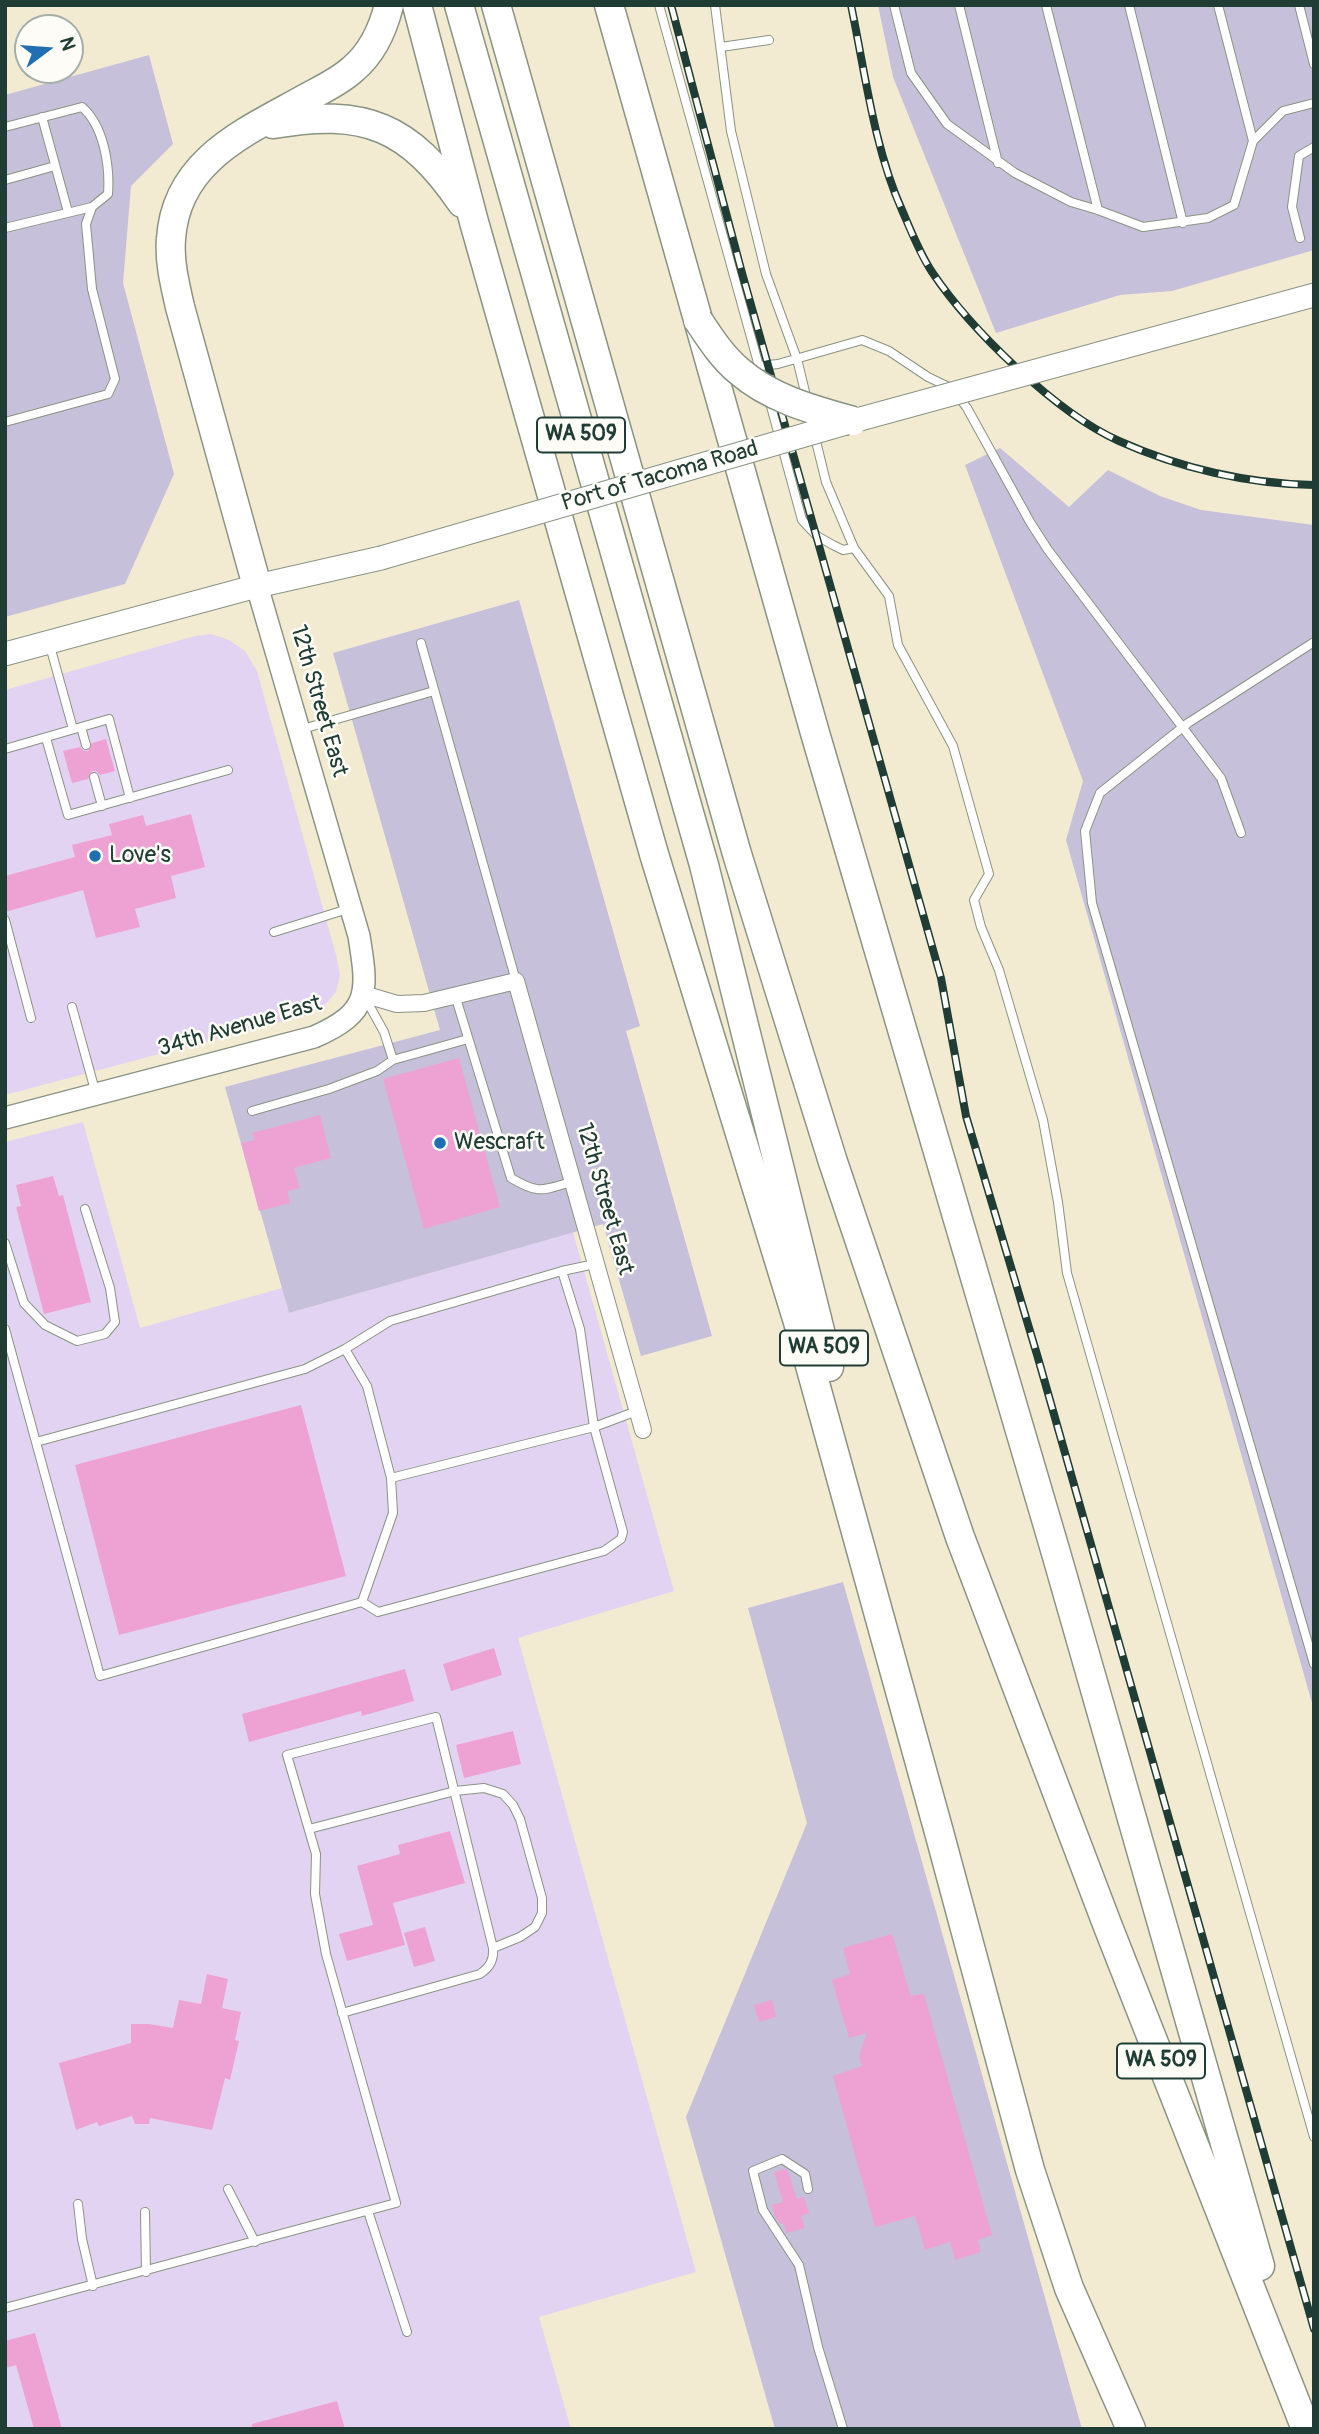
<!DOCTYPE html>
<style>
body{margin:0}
#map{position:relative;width:1319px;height:2434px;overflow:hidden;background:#f3ead2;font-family:Pangolin,sans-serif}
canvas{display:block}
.frame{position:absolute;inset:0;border:7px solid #1f3d34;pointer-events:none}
.north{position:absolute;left:14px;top:14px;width:70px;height:70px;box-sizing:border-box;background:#fdfcf7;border:2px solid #a4b0a9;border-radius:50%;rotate:74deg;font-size:19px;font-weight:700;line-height:28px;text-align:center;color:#1f3d34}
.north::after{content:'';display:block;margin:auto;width:24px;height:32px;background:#1f6fb2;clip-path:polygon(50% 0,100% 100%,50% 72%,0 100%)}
</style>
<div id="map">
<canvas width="1319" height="2434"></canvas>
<div class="frame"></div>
<div class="north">N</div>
</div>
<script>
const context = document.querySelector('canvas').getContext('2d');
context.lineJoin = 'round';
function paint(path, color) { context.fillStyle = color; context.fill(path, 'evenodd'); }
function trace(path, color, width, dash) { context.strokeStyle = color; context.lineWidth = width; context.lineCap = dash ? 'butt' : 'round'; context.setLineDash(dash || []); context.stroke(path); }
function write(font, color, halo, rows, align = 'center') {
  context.font = font + ' Pangolin,sans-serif'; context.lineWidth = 5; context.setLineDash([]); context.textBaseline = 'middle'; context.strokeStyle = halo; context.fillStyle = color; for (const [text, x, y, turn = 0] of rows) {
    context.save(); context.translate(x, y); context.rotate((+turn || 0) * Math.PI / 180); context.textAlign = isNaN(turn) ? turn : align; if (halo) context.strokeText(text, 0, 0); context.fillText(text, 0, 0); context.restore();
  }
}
const built = new Path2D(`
 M 211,634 L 229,640 L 245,651 L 257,671 L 336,955 L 340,975 L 336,992 L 324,1006 L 306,1015 L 5,1095 L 5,690 L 195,636 Z
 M 83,1122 L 140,1328 L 282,1288 L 289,1313 L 573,1232 L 674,1591 L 518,1638 L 696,2272 L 539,2317 L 571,2429 L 5,2429 L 5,1142 Z`);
const industrial = new Path2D(`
 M 878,5 L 1314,5 L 1314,250 L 1172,291 L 1120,295 L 996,333 L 893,77 Z
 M 149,55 L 173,144 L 131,186 L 123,283 L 174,474 L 125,584 L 5,617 L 5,95 Z
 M 1000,448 L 1069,507 L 1108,470 L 1160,496 L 1201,510 L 1314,525 L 1314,1710 L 1066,840 L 1083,781 L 965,465 Z
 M 519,600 L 640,1026 L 626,1031 L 712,1336 L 641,1356 L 603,1224 L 289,1313 L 225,1087 L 440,1030 L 333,653 Z
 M 843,1582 L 1082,2429 L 775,2429 L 686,2117 L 807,1823 L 748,1608 Z`);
const building = new Path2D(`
 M 106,739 L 115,771 L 100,775 L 96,771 L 92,771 L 88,779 L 72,783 L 63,751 L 80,747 L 84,751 L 88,751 L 92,743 Z
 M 191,814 L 205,867 L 171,876 L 176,898 L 135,909 L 140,927 L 96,938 L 83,890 L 5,912 L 5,876 L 75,857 L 72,845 L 112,835 L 109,824 L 143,815 L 146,826 Z
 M 459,1058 L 500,1207 L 424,1229 L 383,1079 Z
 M 320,1115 L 331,1158 L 294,1168 L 300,1188 L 287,1191 L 290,1203 L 259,1211 L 241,1143 L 254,1140 L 252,1133 Z
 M 53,1176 L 59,1196 L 63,1195 L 91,1302 L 44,1314 L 16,1207 L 21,1206 L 16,1185 Z
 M 301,1405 L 346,1576 L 119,1635 L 75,1465 Z
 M 494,1648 L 502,1675 L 451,1691 L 443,1664 Z
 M 405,1669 L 414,1701 L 362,1716 L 361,1711 L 249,1742 L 242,1714 Z
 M 513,1731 L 521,1764 L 464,1778 L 456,1745 Z
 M 450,1831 L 465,1883 L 393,1903 L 405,1945 L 347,1961 L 339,1934 L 373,1925 L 357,1866 L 400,1854 L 398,1845 Z
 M 425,1927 L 435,1961 L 414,1967 L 404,1933 Z
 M 892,1934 L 911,1996 L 924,1994 L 992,2235 L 978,2240 L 981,2252 L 955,2260 L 950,2242 L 925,2250 L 915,2216 L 875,2227 L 833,2076 L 862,2066 L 859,2056 L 867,2033 L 849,2038 L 832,1980 L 850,1974 L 843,1948 Z
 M 207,1974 L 228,1979 L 222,2008 L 241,2012 L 235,2040 L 239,2041 L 230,2080 L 225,2078 L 212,2130 L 150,2118 L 149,2124 L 135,2124 L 132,2116 L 99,2126 L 97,2122 L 76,2130 L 59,2063 L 131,2043 L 131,2024 L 149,2024 L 173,2028 L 179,2000 L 201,2004 Z
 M 772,2000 L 776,2017 L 759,2022 L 754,2005 Z
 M 785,2169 L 788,2171 L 797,2199 L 804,2197 L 809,2213 L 801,2216 L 805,2228 L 787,2233 L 783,2223 L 780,2224 L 775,2216 L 772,2205 L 783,2202 L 774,2172 Z
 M 35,2333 L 62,2429 L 34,2429 L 16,2365 L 5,2368 L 5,2341 Z
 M 337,2401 L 345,2429 L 252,2429 L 252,2424 Z`);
const service = new Path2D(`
 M 659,5 L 760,370
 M 715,5 L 731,131 L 766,274 L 797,359 L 807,400
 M 894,5 L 911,73 L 947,124 L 1015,173 L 1071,202 L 1098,210 L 1143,227 L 1208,218 L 1234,205 L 1253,141 L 1283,111 L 1314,103
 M 959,5 L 998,163
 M 1046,5 L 1098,210
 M 1129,5 L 1183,223
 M 1218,5 L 1253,141
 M 1299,5 L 1314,64
 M 721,47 L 769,40
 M 42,117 L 68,212
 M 5,127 L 82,107 C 104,126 110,166 108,194 L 92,207 L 86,224 L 92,289 L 115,379 L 108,394 L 5,422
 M 5,180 L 55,166
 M 5,228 L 92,207
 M 1300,238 L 1292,207 L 1299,156 L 1314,147
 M 759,366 L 778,364 L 862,340 L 889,351 L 928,377 L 953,389 L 967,408 L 1030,522 L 1048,550 L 1221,778 L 1241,833
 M 769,399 L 802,520 L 817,536 L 833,545 L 843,550 L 854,548
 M 814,433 L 826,482 L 854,548 L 889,596 L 898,645 L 953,746 L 989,874 L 974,900 L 981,927 L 999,970 L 1043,1120 L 1058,1202 L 1067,1273 L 1314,2137
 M 1314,642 L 1188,723 L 1100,793 L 1085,831 L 1092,903 L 1314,1664
 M 421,643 L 516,981
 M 50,646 L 73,729
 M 81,727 L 86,745
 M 299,730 L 434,691
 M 46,738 L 68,815 L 228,770
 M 5,749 L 109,719 L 130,798
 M 94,777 L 102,806
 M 5,920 L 31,1018
 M 274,932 L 351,908
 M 455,995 L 511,1178 C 538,1194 541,1191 571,1182
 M 364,996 L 384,1032 L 393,1060
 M 72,1007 L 96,1094
 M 252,1111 L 329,1089 L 377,1071 L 393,1060 L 468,1039
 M 5,1243 L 24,1303 L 45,1325 L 77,1341 L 105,1334 L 115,1322 L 110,1288 L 85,1209
 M 562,1271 L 595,1264
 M 5,1329 L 100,1676 L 362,1602 L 378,1612 L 604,1551 L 621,1539 L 623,1532 L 594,1427 L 580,1329 L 562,1271 L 390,1321 L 345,1349 L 305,1369 L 36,1442
 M 345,1349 L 367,1386 L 391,1478 L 393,1513 L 362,1602
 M 391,1478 L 594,1427 L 637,1411
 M 309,1829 L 455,1791 L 484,1788 L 503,1794 L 513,1805 L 520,1819 L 542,1898 L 542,1913 L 535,1927 L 520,1937 L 493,1948
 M 228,2189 L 255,2242
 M 808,2189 L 805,2174 L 782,2159 L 753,2171 L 763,2210 L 799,2265 L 818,2347 L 843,2429
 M 78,2204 L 82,2239 L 93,2286
 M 368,2211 L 407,2332
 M 145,2212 L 146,2272
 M 5,2308 L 396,2203 L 326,1954 L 315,1894 L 316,1854 L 287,1755 L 436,1717 L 493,1948 C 494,1960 490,1967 480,1974 L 342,2013`);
const minor = new Path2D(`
 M 363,994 L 397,1004 L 424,1003 L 516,981 L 643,1430`);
const tertiary = new Path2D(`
 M 5,1118 L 314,1037 C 371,1012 368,992 359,936 L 257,586`);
const secondary = new Path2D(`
 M 1120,348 L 1314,295
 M 5,654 L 257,586 L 381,558`);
const trunk = new Path2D(`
 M 417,5 L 474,222 L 654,854 L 798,1322 L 939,1832 L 1030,2170 L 1069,2288 L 1131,2429
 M 459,5 L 704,865 L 829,1367
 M 496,5 L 737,854 L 833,1162 L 960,1537 L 1107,1924 L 1306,2429
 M 609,5 L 815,733 L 1056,1553 L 1260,2266
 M 273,124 C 365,108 409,126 462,203
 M 257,586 L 180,307 C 175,285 169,261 171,239 C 176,159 248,131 308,97 C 323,89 340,81 353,69 C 372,53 383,29 389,5`);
const rail = new Path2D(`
 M 671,5 L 742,273 L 941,978 L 966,1116 L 1038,1358 L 1314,2329
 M 851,5 C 865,72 874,148 902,210 C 911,231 920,254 932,272 C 970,329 1056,413 1119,441 C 1179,468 1248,484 1314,485`);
const secondaryBridge = new Path2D(`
 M 381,558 L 853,421 L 1120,348`);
const trunkBridge = new Path2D(`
 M 698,320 C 710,338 722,357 739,371 C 771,399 814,410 853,421`);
const markers = [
 [95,856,7,"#1f6fb2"],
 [440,1143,7,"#1f6fb2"]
];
const shields = [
 [581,435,88],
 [824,1348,88],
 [1161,2061,88]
];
const shieldNames = [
 ["WA 509",581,435],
 ["WA 509",824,1348],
 ["WA 509",1161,2061]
];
const streetNames = [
 ["Port of Tacoma Road",660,477,-16],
 ["12th Street East",318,701,74],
 ["34th Avenue East",240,1027,-16],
 ["12th Street East",604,1199,74]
];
const poiNames = [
 ["Love's",109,856],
 ["Wescraft",454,1143]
];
paint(built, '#e3d3f2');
paint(industrial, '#c6c0da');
paint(building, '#eea2d4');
trace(service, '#899483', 10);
trace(minor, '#899483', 18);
trace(tertiary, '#899483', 24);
trace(secondary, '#899483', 25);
trace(trunk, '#899483', 31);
trace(service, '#fff', 8);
trace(minor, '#fff', 16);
trace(tertiary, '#fff', 21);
trace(secondary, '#fff', 23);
trace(trunk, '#fff', 28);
trace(rail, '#1f3d34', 8);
trace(rail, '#fdfcf7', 5, [16]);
trace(secondaryBridge, '#899483', 25, []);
trace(trunkBridge, '#899483', 31, []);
trace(secondaryBridge, '#fff', 23);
trace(trunkBridge, '#fff', 28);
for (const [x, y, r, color] of markers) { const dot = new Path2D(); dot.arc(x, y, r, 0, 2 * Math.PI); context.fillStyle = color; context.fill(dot); trace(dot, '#fdfcf7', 2.5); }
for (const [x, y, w] of shields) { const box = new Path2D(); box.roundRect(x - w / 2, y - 17.5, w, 35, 5); context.fillStyle = '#fdfcf7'; context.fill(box); trace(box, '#1f3d34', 2); }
write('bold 21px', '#1f3d34', null, shieldNames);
write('23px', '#1f3d34', '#fdfcf7', streetNames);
write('23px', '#1f3d34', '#fdfcf7', poiNames, 'left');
</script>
